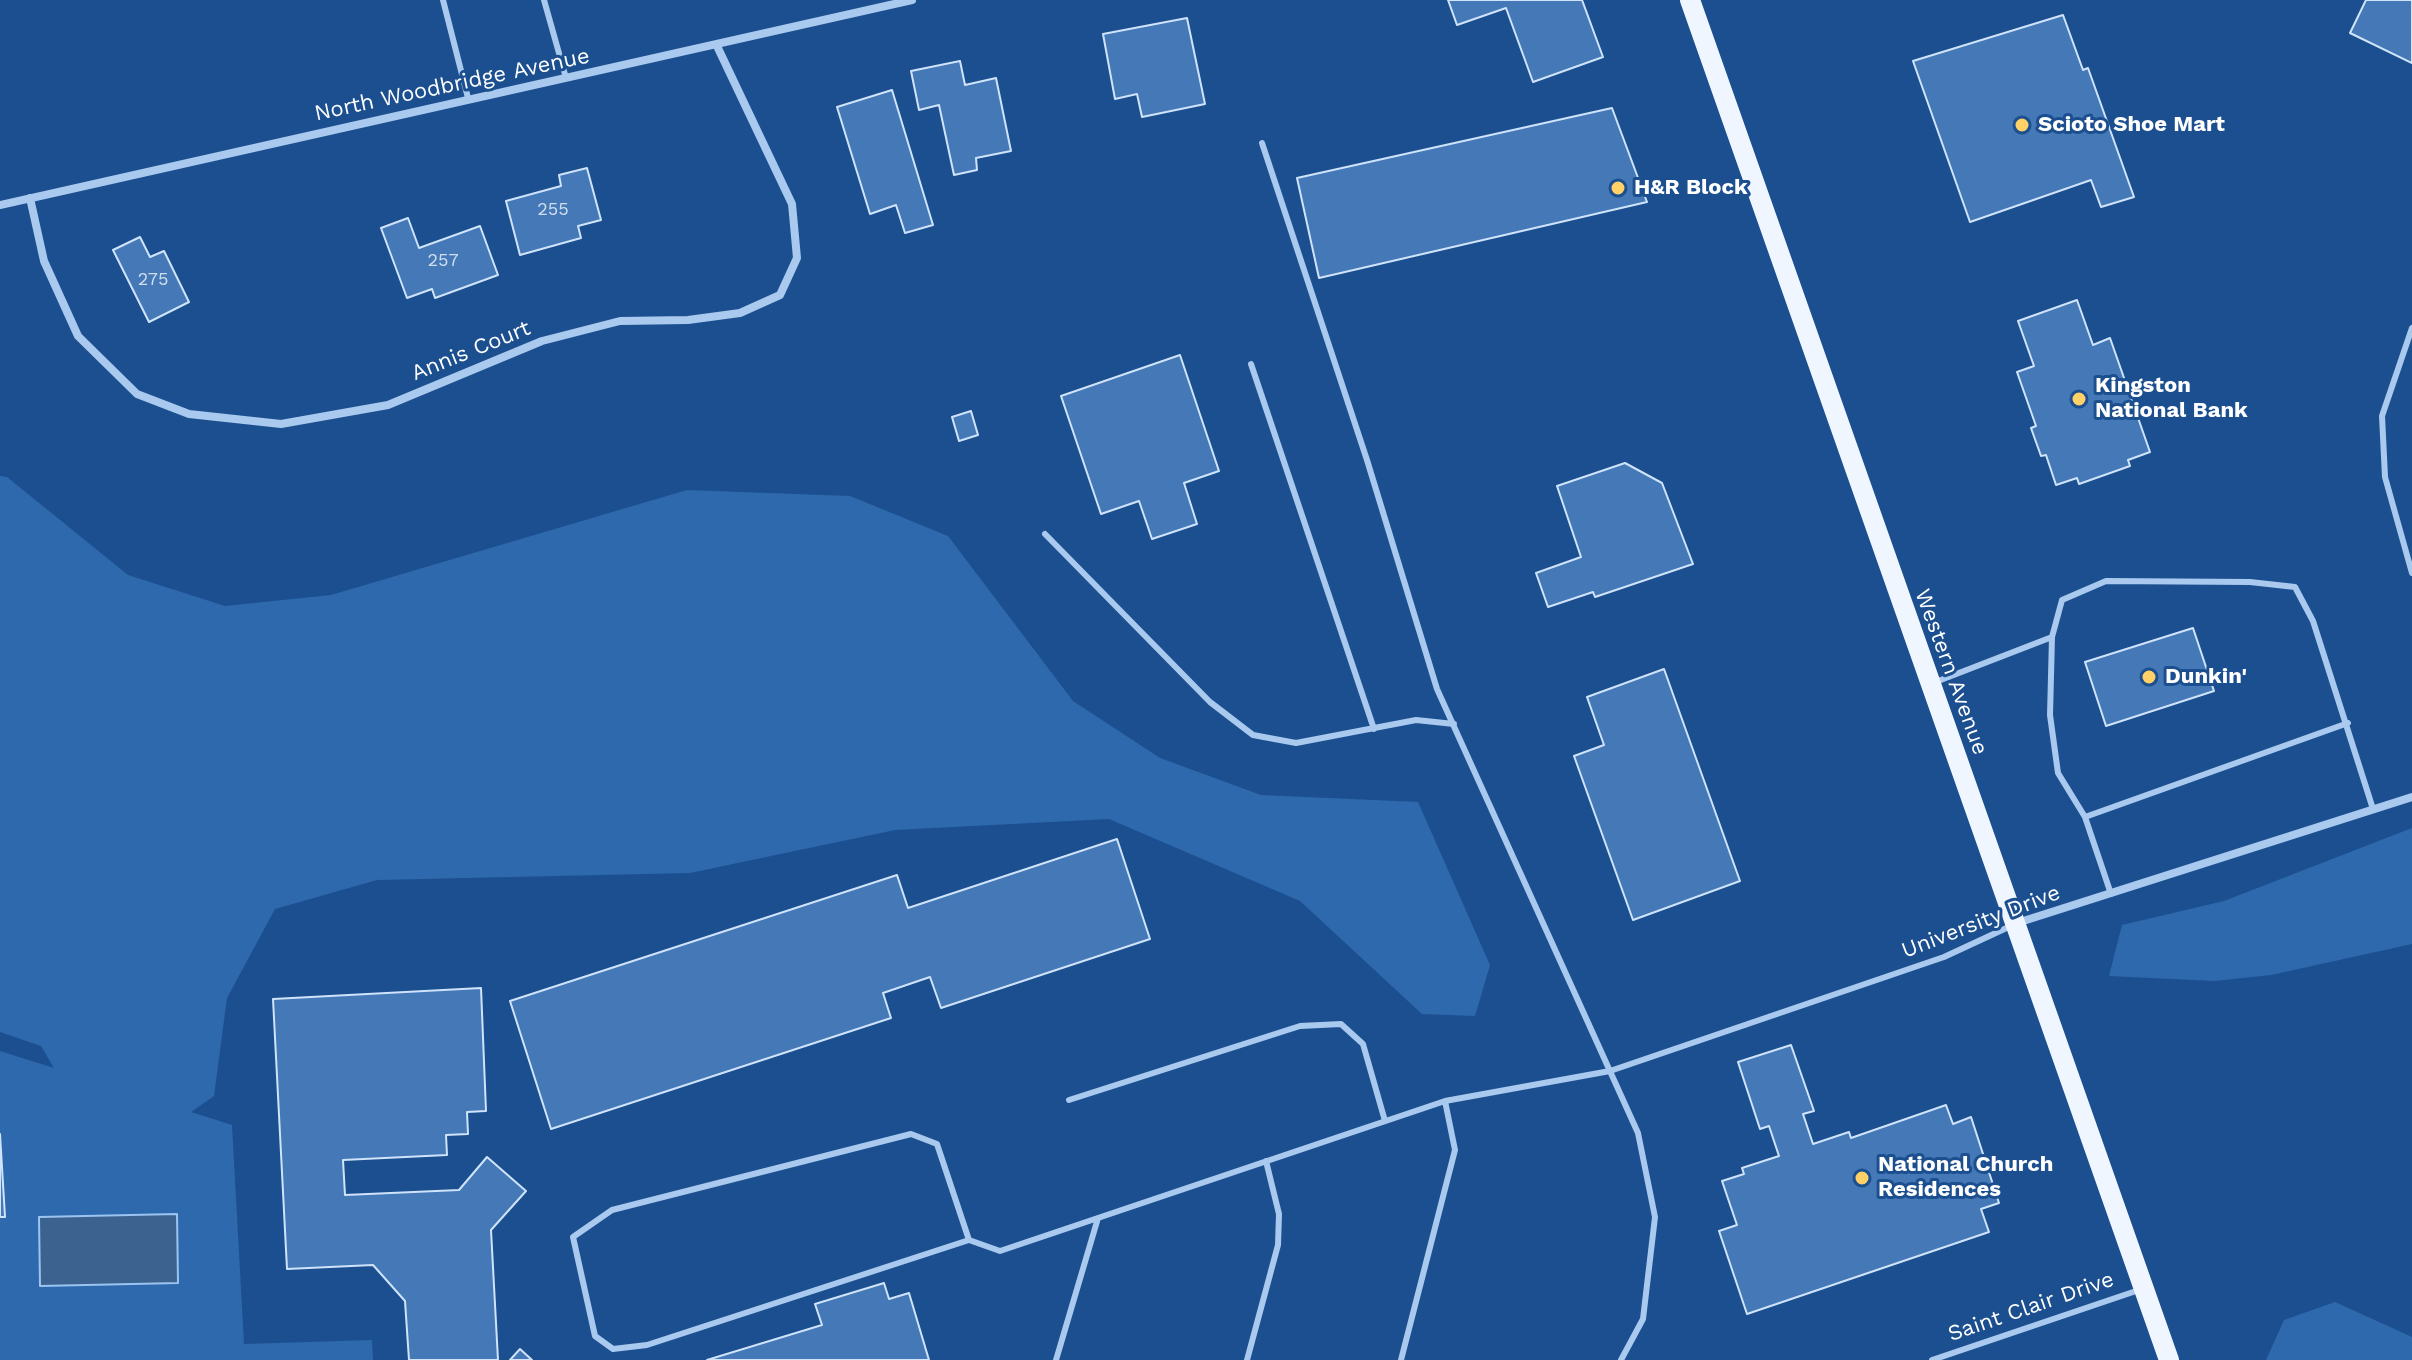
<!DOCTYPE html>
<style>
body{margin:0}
canvas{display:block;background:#1b4f8f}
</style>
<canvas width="2412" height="1360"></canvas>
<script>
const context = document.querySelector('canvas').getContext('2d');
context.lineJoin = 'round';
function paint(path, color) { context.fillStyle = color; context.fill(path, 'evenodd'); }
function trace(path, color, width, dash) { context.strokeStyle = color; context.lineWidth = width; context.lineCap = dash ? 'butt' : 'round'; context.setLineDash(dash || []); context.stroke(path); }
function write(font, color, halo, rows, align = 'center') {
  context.font = font + ' "Work Sans",sans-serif'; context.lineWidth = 6; context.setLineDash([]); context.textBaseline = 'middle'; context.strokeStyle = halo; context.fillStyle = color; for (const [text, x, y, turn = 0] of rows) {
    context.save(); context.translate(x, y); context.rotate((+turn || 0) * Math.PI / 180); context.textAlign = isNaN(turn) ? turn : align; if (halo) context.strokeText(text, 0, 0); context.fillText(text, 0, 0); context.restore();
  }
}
const green = new Path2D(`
 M 0,476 L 7,477 L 128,575 L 225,606 L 331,595 L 687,490 L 850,496 L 948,536 L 1073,701 L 1160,758 L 1261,795 L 1418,802 L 1490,965 L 1475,1016 L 1422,1014 L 1300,901 L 1109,819 L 895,830 L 690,873 L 377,880 L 275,909 L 227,998 L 214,1096 L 191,1112 L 232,1125 L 244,1344 L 372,1340 L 373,1360 L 0,1360 L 0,1051 L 54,1068 L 41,1046 L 0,1032 Z
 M 2412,828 L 2412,944 L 2271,975 L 2214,981 L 2109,976 L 2122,925 L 2224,901 Z
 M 2335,1302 L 2412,1337 L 2412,1360 L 2266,1360 L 2284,1320 Z`);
const water = new Path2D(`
 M 177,1214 L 178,1283 L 40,1286 L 39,1217 Z`);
const building = new Path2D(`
 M 1448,0 L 1582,0 L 1603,57 L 1533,82 L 1506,8 L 1457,25 Z
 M 2366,0 L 2412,0 L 2412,63 L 2350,33 Z
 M 2063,15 L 2083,70 L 2088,68 L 2134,197 L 2101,207 L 2091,180 L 1970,222 L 1913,61 Z
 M 1187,18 L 1205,104 L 1142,117 L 1137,94 L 1115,99 L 1103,34 Z
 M 960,61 L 965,85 L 996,78 L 1011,151 L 976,158 L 977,170 L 954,175 L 939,105 L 919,110 L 911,71 Z
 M 892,90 L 933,225 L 905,233 L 896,205 L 870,214 L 837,107 Z
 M 1612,108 L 1647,202 L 1319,278 L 1297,178 Z
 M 587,168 L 601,220 L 578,226 L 581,238 L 520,255 L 506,201 L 561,186 L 559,175 Z
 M 408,218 L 419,248 L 480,226 L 498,275 L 435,298 L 432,289 L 407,298 L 381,228 Z
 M 140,237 L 150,257 L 164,251 L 189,302 L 149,322 L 113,250 Z
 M 2077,300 L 2093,345 L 2110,338 L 2150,452 L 2128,460 L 2130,466 L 2079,484 L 2077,478 L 2056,485 L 2046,455 L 2041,456 L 2031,428 L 2036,426 L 2017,372 L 2034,366 L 2018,321 Z
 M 1180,355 L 1219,471 L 1184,483 L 1197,524 L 1152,539 L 1139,501 L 1101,514 L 1061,396 Z
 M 971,411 L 978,435 L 959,441 L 952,417 Z
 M 1625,463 L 1662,483 L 1693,564 L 1595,597 L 1593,592 L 1548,607 L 1536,573 L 1581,557 L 1557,486 Z
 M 2193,628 L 2214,691 L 2106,726 L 2085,662 Z
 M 1664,669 L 1740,881 L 1633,920 L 1574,756 L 1604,745 L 1587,697 Z
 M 1117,839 L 1150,939 L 941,1008 L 930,977 L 883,993 L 891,1018 L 551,1129 L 510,1001 L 897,875 L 908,908 Z
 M 481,988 L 486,1111 L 467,1112 L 468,1134 L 446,1135 L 447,1155 L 343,1160 L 345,1195 L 459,1190 L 487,1157 L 526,1191 L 491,1230 L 498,1360 L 409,1360 L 405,1301 L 373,1265 L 287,1269 L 273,999 Z
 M 1791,1045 L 1814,1111 L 1803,1114 L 1813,1144 L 1849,1132 L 1851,1138 L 1946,1105 L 1953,1124 L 1971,1117 L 1999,1203 L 1981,1209 L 1989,1232 L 1747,1314 L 1719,1231 L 1737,1225 L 1722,1181 L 1744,1174 L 1742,1168 L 1779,1156 L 1769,1126 L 1760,1129 L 1738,1062 Z
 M 0,1134 L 5,1217 L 0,1217 Z
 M 884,1283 L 889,1299 L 909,1293 L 929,1360 L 707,1360 L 822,1325 L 815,1304 Z
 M 520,1349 L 532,1360 L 510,1360 Z`);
const lane = new Path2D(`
 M 443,0 L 468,98
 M 544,0 L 566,78
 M 1262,143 L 1367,460 L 1437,689 L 1638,1133 L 1655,1217 L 1643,1319 L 1621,1360
 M 2412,328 L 2382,416 L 2385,477 L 2412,573
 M 1251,364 L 1374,729
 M 1045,534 L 1210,702 L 1253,735 L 1296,743 L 1416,720 L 1454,724
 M 1933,683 L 2052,637
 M 2085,817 L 2348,723
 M 2111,894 L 2085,817 L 2058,773 L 2050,715 L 2052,637 L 2062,600 L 2106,581 L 2250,582 L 2295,587 L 2313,621 L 2373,809
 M 1069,1100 L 1300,1026 L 1341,1024 L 1363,1044 L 1385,1121
 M 969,1240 L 937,1144 L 911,1134 L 612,1210 L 573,1237 L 595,1336 L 613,1349 L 647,1345 L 969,1240 L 1000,1251 L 1445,1101 L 1610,1071 L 1944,957 L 2013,925
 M 1056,1360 L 1098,1218
 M 1247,1360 L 1278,1245 L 1279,1214 L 1266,1161
 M 1401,1360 L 1455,1150 L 1445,1101
 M 1932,1360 L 2139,1290`);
const street = new Path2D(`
 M 30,198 L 44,261 L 78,336 L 137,394 L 189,414 L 281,424 L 388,405 L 542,341 L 620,321 L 688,320 L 740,313 L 780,295 L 797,258 L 792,204 L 717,46
 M 0,205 L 912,0
 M 2017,923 L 2412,797`);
const primary = new Path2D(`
 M 1690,0 L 2169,1360`);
const markers = [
 [2022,125,8,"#ffd166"],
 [1618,188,8,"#ffd166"],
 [2079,399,8,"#ffd166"],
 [2149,677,8,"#ffd166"],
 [1862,1178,8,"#ffd166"]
];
const numberNames = [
 ["255",553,210],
 ["257",443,261],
 ["275",153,280]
];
const streetNames = [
 ["North Woodbridge Avenue",452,85,-12],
 ["Annis Court",471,351,-22],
 ["Western Avenue",1951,672,70],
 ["University Drive",1981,922,-21],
 ["Saint Clair Drive",2031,1307,-19]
];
const poiNames = [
 ["Scioto Shoe Mart",2038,125],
 ["H&R Block",1634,188],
 ["Kingston",2095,386],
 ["National Bank",2095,411],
 ["Dunkin'",2165,677],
 ["National Church",1878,1165],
 ["Residences",1878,1190]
];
paint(green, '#2e69ad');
paint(water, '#3c6290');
trace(water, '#9cc4f0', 2);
paint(building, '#4478b7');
trace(building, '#cfe3fa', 2);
trace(lane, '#a9c9ee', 6);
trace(street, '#a9c9ee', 8);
trace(primary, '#f0f6ff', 20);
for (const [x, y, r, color] of markers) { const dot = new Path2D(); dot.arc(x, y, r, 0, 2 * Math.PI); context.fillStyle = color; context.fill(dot); trace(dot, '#1b4f8f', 3); }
write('18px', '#d0dded', null, numberNames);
write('22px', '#fff', '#1b4f8f', streetNames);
write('bold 22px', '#fff', '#1b4f8f', poiNames, 'left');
</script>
